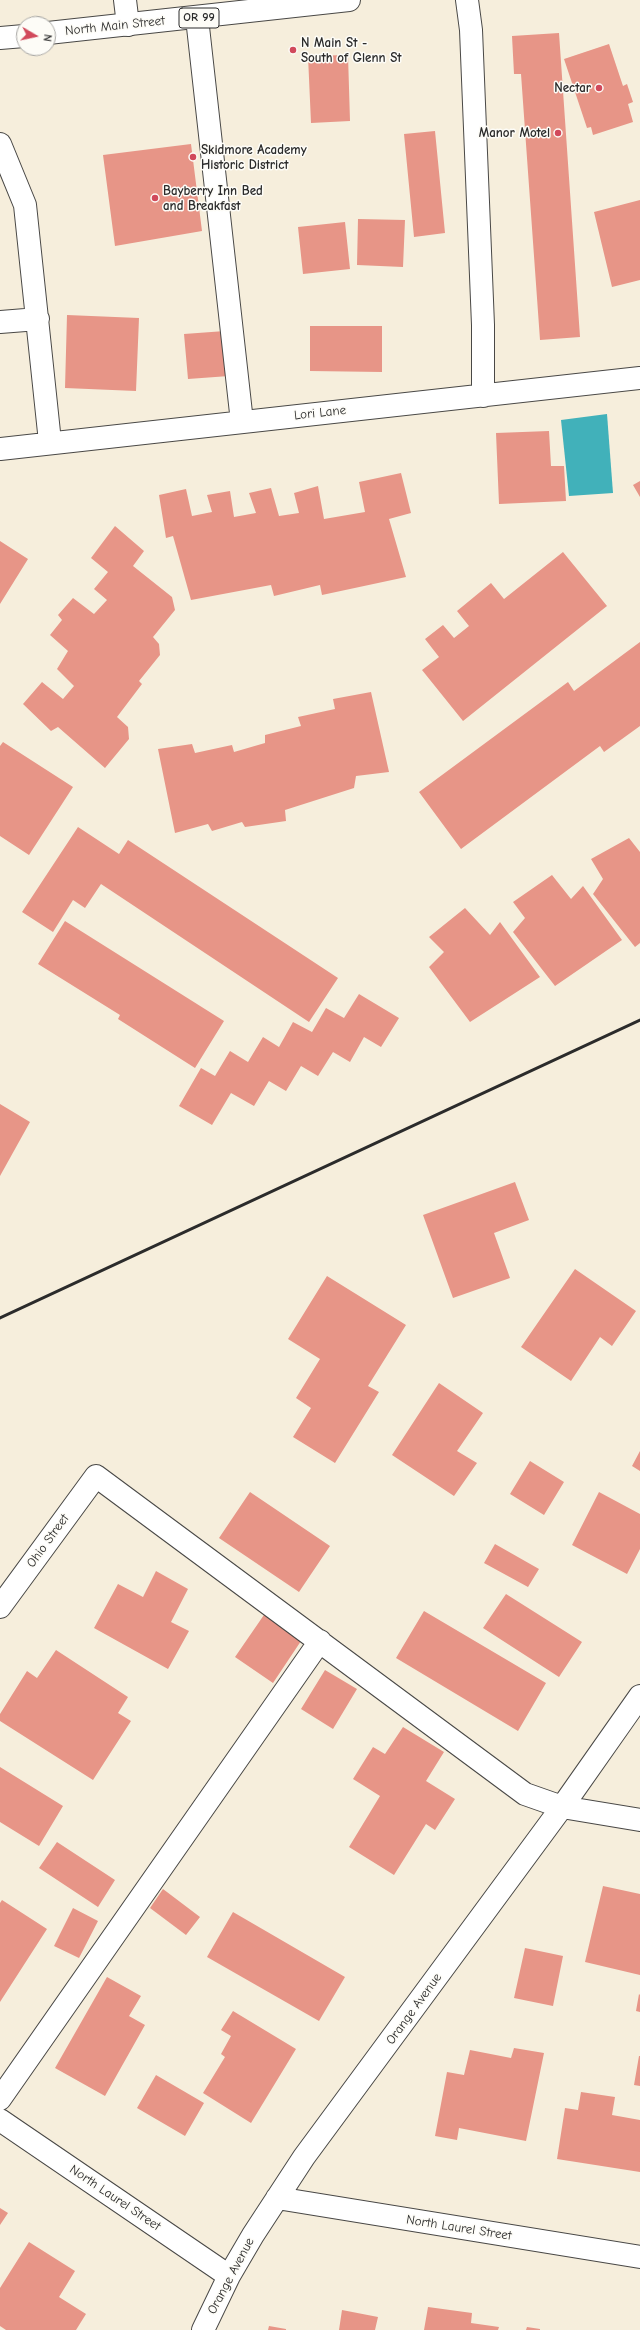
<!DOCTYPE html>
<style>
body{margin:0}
#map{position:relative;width:640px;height:2330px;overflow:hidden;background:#f6eedc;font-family:"Comic Neue",sans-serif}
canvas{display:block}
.north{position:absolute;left:16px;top:16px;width:40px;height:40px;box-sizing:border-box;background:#fdfcf7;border:1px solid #a9a8a5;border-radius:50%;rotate:99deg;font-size:11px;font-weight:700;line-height:16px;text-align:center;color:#2b2b2b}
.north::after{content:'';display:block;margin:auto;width:14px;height:18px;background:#d1495b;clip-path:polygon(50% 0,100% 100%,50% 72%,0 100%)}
</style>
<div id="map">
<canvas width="640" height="2330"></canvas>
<div class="north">N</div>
</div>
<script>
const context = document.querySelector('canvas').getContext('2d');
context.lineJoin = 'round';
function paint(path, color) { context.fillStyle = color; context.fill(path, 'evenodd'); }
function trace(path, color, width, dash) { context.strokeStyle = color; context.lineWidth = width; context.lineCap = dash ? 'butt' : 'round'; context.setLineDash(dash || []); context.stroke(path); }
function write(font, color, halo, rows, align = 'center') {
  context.font = font + ' "Comic Neue",sans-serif'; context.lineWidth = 3; context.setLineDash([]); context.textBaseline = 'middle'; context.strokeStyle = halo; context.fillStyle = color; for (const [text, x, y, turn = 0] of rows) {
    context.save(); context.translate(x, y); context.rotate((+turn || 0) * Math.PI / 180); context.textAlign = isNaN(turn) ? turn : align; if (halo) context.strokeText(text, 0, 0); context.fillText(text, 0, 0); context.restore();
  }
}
const water = new Path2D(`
 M 607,414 L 613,493 L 569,496 L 561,420 Z`);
const building = new Path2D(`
 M 559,33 L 580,337 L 540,340 L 521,74 L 514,74 L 512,36 Z
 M 609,44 L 623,86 L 627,84 L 633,102 L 628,104 L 633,122 L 593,135 L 591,127 L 587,128 L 564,59 Z
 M 348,55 L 350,121 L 311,123 L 308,56 Z
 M 435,131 L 445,233 L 414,237 L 404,134 Z
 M 191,144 L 202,231 L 115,246 L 103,155 Z
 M 640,200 L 640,280 L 612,287 L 594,212 Z
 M 358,219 L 405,220 L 403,267 L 357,265 Z
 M 345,222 L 350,269 L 303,274 L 298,227 Z
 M 67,315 L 139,318 L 136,391 L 65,388 Z
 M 310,326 L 382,326 L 382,372 L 310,371 Z
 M 225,331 L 229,376 L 188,379 L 184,334 Z
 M 549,431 L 551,466 L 564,466 L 566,501 L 499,504 L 496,433 Z
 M 401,473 L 411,513 L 389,519 L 406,577 L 322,595 L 320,585 L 274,596 L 271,585 L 191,600 L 173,536 L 166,538 L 159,495 L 186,489 L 192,516 L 212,512 L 207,495 L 230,491 L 234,517 L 256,513 L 249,493 L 271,488 L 279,516 L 299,513 L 294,493 L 318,486 L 324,519 L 365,512 L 359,482 Z
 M 640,481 L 640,497 L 633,485 Z
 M 115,526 L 144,551 L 133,566 L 172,597 L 175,610 L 153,637 L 159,644 L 160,655 L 139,681 L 142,684 L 117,717 L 128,727 L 129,739 L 105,768 L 58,727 L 51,731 L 23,704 L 42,682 L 63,699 L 74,686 L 57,669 L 68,651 L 50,635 L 62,620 L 58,615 L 73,598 L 94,614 L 107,600 L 94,589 L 108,572 L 91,558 Z
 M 0,541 L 28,559 L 0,604 Z
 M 563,552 L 607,606 L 463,721 L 422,670 L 439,657 L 425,639 L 443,625 L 454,638 L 469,626 L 457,611 L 491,583 L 504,599 Z
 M 640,642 L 640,726 L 604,752 L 600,746 L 461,849 L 419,792 L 568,682 L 574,691 Z
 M 371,692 L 389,772 L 356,776 L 354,788 L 285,810 L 286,821 L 245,827 L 242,822 L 212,831 L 208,824 L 175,833 L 158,749 L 192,744 L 195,753 L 232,745 L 234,752 L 265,743 L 265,735 L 301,726 L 298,717 L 335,709 L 333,699 Z
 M 3,742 L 73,787 L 29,855 L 0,836 L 0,746 Z
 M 78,827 L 119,854 L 128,840 L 338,978 L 309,1022 L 101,884 L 85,908 L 73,900 L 53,932 L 22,912 Z
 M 629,838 L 640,852 L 640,943 L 635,947 L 593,894 L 603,879 L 591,859 Z
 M 552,875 L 571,899 L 583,886 L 622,940 L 555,986 L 513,932 L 525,918 L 513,902 Z
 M 465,908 L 490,935 L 500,922 L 540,977 L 470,1022 L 429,967 L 444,952 L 429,937 Z
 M 65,921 L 224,1021 L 195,1068 L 118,1019 L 120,1015 L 38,964 Z
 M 359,994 L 399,1018 L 381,1047 L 364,1037 L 350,1062 L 333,1052 L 318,1076 L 301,1066 L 286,1091 L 269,1081 L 254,1106 L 231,1093 L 212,1125 L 179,1106 L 201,1068 L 215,1076 L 230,1051 L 248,1062 L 263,1037 L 279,1047 L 293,1022 L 312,1032 L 326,1008 L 344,1018 Z
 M 0,1104 L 30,1122 L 0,1176 Z
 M 515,1182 L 529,1220 L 494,1233 L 510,1278 L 453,1298 L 423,1215 Z
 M 575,1269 L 636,1311 L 612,1346 L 600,1337 L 571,1381 L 521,1347 Z
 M 327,1276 L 406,1325 L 368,1386 L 379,1392 L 335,1463 L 293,1437 L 311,1408 L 296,1398 L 320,1359 L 288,1339 Z
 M 439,1383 L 483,1413 L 457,1451 L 477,1463 L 454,1496 L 392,1455 Z
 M 640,1451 L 640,1471 L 632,1466 Z
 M 530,1461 L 564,1482 L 544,1515 L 510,1494 Z
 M 250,1492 L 330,1546 L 299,1592 L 219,1538 Z
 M 599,1492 L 640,1514 L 640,1549 L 627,1574 L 572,1545 Z
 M 495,1544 L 539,1569 L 528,1587 L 484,1563 Z
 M 156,1571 L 188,1589 L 171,1622 L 189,1631 L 168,1669 L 94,1628 L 118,1584 L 143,1597 Z
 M 506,1594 L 582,1642 L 559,1677 L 483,1628 Z
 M 424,1611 L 546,1683 L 518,1731 L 396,1658 Z
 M 266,1612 L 303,1638 L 273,1683 L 235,1657 Z
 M 56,1650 L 128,1697 L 118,1713 L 131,1721 L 93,1780 L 0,1721 L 0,1714 L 27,1671 L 37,1678 Z
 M 325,1670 L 357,1689 L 333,1729 L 301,1709 Z
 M 403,1727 L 444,1752 L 426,1781 L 455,1799 L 435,1830 L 426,1824 L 394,1875 L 349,1847 L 380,1796 L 353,1779 L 373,1747 L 385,1754 Z
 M 0,1767 L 63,1806 L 39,1846 L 0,1822 Z
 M 57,1842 L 115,1880 L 98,1907 L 39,1868 Z
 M 603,1886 L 640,1894 L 640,1975 L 585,1962 Z
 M 163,1889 L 200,1917 L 186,1935 L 150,1908 Z
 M 2,1900 L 47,1929 L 0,2002 L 0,1903 Z
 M 73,1908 L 98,1921 L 79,1958 L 54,1946 Z
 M 233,1912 L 345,1977 L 319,2021 L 207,1957 Z
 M 525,1948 L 563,1956 L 553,2006 L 514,1998 Z
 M 107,1977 L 141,1996 L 129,2016 L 145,2025 L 105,2096 L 55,2068 Z
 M 639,1994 L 640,1995 L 640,2012 L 636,2011 Z
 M 233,2011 L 296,2049 L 251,2123 L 203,2093 L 225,2057 L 221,2054 L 231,2036 L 221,2030 Z
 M 514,2048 L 544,2053 L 526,2141 L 459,2128 L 457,2140 L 435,2136 L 447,2072 L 464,2075 L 470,2050 L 511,2058 Z
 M 639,2056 L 640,2056 L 640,2086 L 634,2085 Z
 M 156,2075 L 204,2103 L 185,2136 L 137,2108 Z
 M 581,2092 L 615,2097 L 612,2115 L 640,2120 L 640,2172 L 557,2159 L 565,2108 L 578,2110 Z
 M 0,2208 L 8,2213 L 0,2225 Z
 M 29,2242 L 75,2271 L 59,2297 L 86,2314 L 76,2330 L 6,2330 L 0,2326 L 0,2288 Z
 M 428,2307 L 472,2313 L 471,2323 L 499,2327 L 498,2330 L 424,2330 Z
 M 342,2310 L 378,2317 L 375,2330 L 339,2330 Z
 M 269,2326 L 286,2329 L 286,2330 L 268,2330 Z
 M 527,2327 L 540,2329 L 540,2330 L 526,2330 Z`);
const minor = new Path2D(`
 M 125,0 L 128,25
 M 467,0 L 471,30 L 483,325 L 483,396
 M 197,18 L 242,422
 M 0,144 L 25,205 L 50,442
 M 0,322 L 38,319
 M 0,449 L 640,378
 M 0,1607 L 96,1476 L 525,1794 L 562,1807 L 640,1820
 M 0,2099 L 320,1641
 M 0,2120 L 229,2276
 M 277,2198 L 640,2257
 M 203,2330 L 229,2276 L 253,2235 L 304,2157 L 562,1807 L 640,1696`);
const major = new Path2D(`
 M 48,33 L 349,0
 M 0,38 L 24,36`);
const rail = new Path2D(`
 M 0,1318 L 640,1020`);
const markers = [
 [293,50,4,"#d1495b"],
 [599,88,4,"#d1495b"],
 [558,133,4,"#d1495b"],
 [193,157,4,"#d1495b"],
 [155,198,4,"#d1495b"]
];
const shields = [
 [199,18,40]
];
const shieldNames = [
 ["OR 99",199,18]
];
const streetNames = [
 ["North Main Street",115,26,-6],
 ["Lori Lane",320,413,-6],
 ["Ohio Street",48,1541,-54],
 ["Orange Avenue",414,2009,-54],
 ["North Laurel Street",115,2198,34],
 ["North Laurel Street",459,2228,9],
 ["Orange Avenue",231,2276,-62]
];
const poiNames = [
 ["N Main St -",301,43],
 ["South of Glenn St",301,58],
 ["Nectar",591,88,"right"],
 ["Manor Motel",550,133,"right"],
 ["Skidmore Academy",201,150],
 ["Historic District",201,165],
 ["Bayberry Inn Bed",163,191],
 ["and Breakfast",163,206]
];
paint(water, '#41b1ba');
paint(building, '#e79587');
trace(minor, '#494846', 24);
trace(major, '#494846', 24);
trace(minor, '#fff', 22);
trace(major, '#fff', 22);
trace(rail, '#2b2b2b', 3);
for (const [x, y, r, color] of markers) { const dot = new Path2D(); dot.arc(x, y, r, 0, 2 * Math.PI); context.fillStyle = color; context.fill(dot); trace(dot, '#fdfcf7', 1.5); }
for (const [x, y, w] of shields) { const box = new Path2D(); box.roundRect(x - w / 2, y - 10, w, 20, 3); context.fillStyle = '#fdfcf7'; context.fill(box); trace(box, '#2b2b2b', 1); }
write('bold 12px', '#2b2b2b', null, shieldNames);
write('13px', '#2b2b2b', '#fdfcf7', streetNames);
write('bold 13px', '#2b2b2b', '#fdfcf7', poiNames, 'left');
</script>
